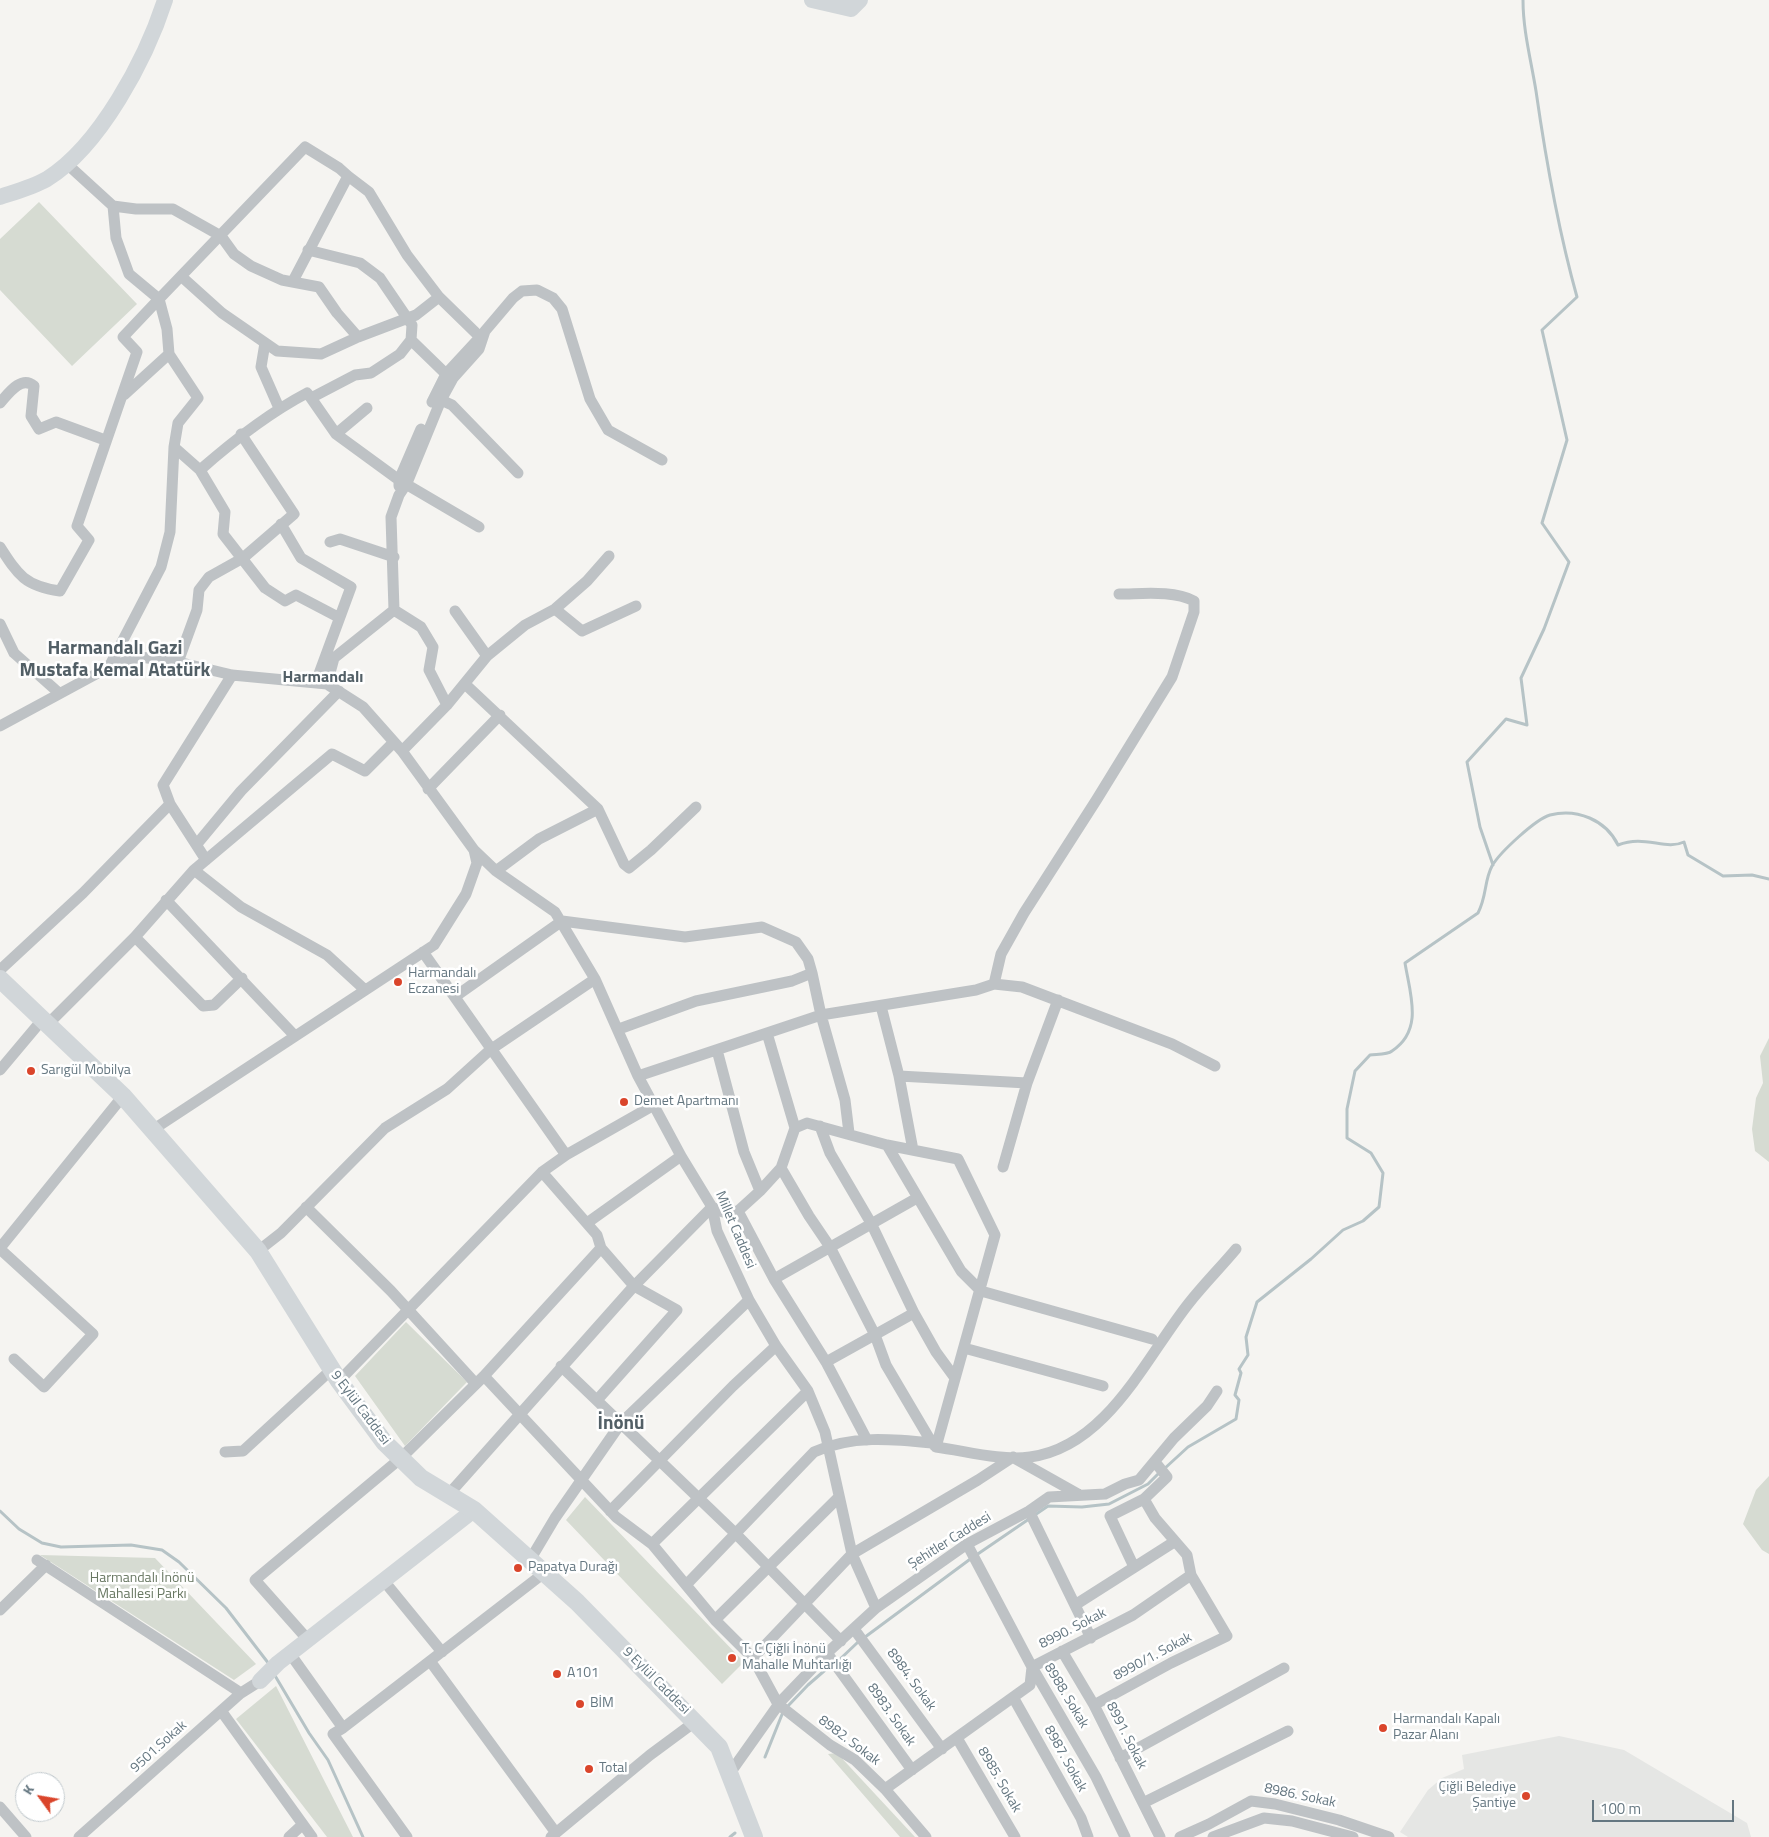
<!DOCTYPE html>
<meta charset="utf-8">
<style>
body{margin:0}
#map{position:relative;width:1769px;height:1837px;overflow:hidden;background:#f5f4f1;font-family:"Titillium Web",sans-serif}
canvas{display:block}
.north{position:absolute;left:15px;top:1772px;width:50px;height:50px;box-sizing:border-box;background:#fff;border:1px solid #c1c9cd;border-radius:50%;rotate:302deg;font-size:14px;font-weight:700;line-height:20px;text-align:center;color:#657781}
.north::after{content:'';display:block;margin:auto;width:18px;height:22px;background:#da452b;clip-path:polygon(50% 0,100% 100%,50% 72%,0 100%)}
.scale{position:absolute;left:1592px;top:1800px;width:142px;height:22px;box-sizing:border-box;border:2px solid #657781;border-top:0;padding-left:6px;font-size:15px;line-height:18px;white-space:nowrap;color:#657781;-webkit-text-stroke:4px #fff;paint-order:stroke}
</style>
<div id="map">
<canvas width="1769" height="1837"></canvas>
<div class="north">K</div>
<div class="scale">100 m</div>
</div>
<script>
const context = document.querySelector('canvas').getContext('2d');
context.lineJoin = 'round';
function paint(path, color) { context.fillStyle = color; context.fill(path, 'evenodd'); }
function trace(path, color, width, dash) { context.strokeStyle = color; context.lineWidth = width; context.lineCap = dash ? 'butt' : 'round'; context.setLineDash(dash || []); context.stroke(path); }
function write(font, color, halo, rows, align = 'center') {
  context.font = font + ' "Titillium Web",sans-serif'; context.lineWidth = 5; context.setLineDash([]); context.textBaseline = 'middle'; context.strokeStyle = halo; context.fillStyle = color; for (const [text, x, y, turn = 0] of rows) {
    context.save(); context.translate(x, y); context.rotate((+turn || 0) * Math.PI / 180); context.textAlign = isNaN(turn) ? turn : align; if (halo) context.strokeText(text, 0, 0); context.fillText(text, 0, 0); context.restore();
  }
}
const built = new Path2D(`
 M 1559,1736 L 1624,1750 L 1747,1823 L 1751,1837 L 1408,1837 L 1400,1832 L 1428,1790 L 1442,1778 L 1464,1769 L 1462,1755 Z`);
const green = new Path2D(`
 M 39,202 L 137,304 L 72,366 L 0,290 L 0,239 Z
 M 1769,1038 L 1769,1162 L 1755,1151 L 1752,1129 L 1756,1098 L 1763,1083 L 1760,1056 Z
 M 406,1322 L 467,1382 L 405,1446 L 355,1376 Z
 M 1769,1476 L 1769,1554 L 1762,1550 L 1743,1524 L 1756,1490 Z
 M 585,1497 L 744,1662 L 722,1684 L 566,1520 Z
 M 40,1555 L 155,1558 L 256,1664 L 234,1680 Z
 M 276,1686 L 353,1837 L 327,1837 L 236,1719 Z
 M 837,1753 L 915,1837 L 900,1837 L 828,1754 Z`);
const stream = new Path2D(`
 M 1493,865 L 1480,827 L 1467,762 L 1506,719 L 1527,725 L 1521,678 L 1544,629 L 1569,562 L 1542,523 L 1567,440 L 1542,330 L 1577,297 C 1558,229 1546,161 1536,91 C 1531,60 1523,31 1523,0
 M 1164,1469 L 1188,1447 L 1236,1419 L 1239,1400 L 1235,1395 L 1241,1373 L 1239,1369 L 1248,1355 L 1246,1337 L 1257,1302 L 1311,1259 L 1343,1230 L 1363,1221 L 1379,1207 L 1383,1173 L 1371,1153 L 1347,1138 L 1347,1109 L 1355,1071 L 1370,1055 C 1376,1054 1387,1055 1392,1051 C 1424,1030 1410,994 1405,963 L 1478,913 C 1487,896 1484,881 1492,866 C 1500,852 1536,819 1550,815 C 1577,808 1606,820 1618,845 C 1645,834 1665,851 1684,842 L 1688,855 L 1723,876 L 1752,875 L 1769,879
 M 0,1511 L 19,1529 L 42,1543 L 61,1547 L 131,1545 L 162,1550 L 179,1562 L 226,1608 L 269,1664
 M 837,1662 L 857,1643 L 969,1560 L 1048,1506 L 1082,1507 L 1109,1504 L 1148,1484 L 1159,1473
 M 274,1674 L 309,1733 L 328,1760 L 363,1837
 M 787,1707 L 808,1685 L 831,1665
 M 765,1757 L 783,1712
 M 730,1837 L 735,1833`);
const street = new Path2D(`
 M 67,164 L 113,206
 M 348,176 L 369,192 L 407,255 L 439,297 L 480,337
 M 182,277 L 222,313 L 277,351 L 321,354 L 358,337 L 416,315 L 439,297
 M 411,340 L 446,374
 M 265,343 L 261,367 L 279,408
 M 124,395 L 169,354
 M 311,398 L 336,434 L 399,480 L 479,527
 M 441,400 L 452,405 L 518,473
 M 432,402 L 446,374 L 483,334
 M 0,403 C 8,394 21,375 34,386 L 31,416 L 39,429 L 56,422 L 105,440
 M 336,434 L 367,408
 M 174,447 L 200,470 C 233,441 267,414 307,393 L 311,398 L 355,375 L 371,373 L 400,354 L 411,340 L 412,325 L 380,278 L 360,263 L 308,250
 M 200,470 L 225,512 L 223,534 L 265,588 L 285,601 L 296,595 L 338,617
 M 399,486 L 399,480 L 421,429
 M 281,524 L 301,558 L 351,587 L 316,682
 M 330,542 L 340,539 L 394,557
 M 0,547 C 18,575 25,586 60,591 L 89,540 L 77,526 L 137,352 L 123,337 L 159,299 L 129,274 L 116,238 L 113,206 L 136,209 L 173,209 L 221,236 L 234,254 L 251,266 L 282,280 L 319,287 L 337,313 L 358,337
 M 555,609 L 582,631 L 636,606
 M 394,610 L 421,627 L 433,647 L 429,670 L 447,705
 M 455,611 L 487,656 L 525,625 L 555,609 L 587,581 L 609,556
 M 0,624 L 14,653 L 59,693
 M 178,662 L 197,610 L 199,590 L 209,577 L 243,558 L 294,514 L 241,434
 M 109,667 L 161,567 L 170,532 L 174,447 L 178,423 L 198,398 L 169,354 L 167,329 L 159,299 L 305,147 L 339,168 L 348,176 L 293,281
 M 327,684 L 334,658 L 394,610 L 391,517 L 399,495 L 407,483 L 441,400 L 453,378 L 479,349 L 485,331 L 513,298 L 522,291 L 537,290 L 553,298 L 562,309 L 590,399 L 608,430 L 662,460
 M 465,684 L 598,809 L 624,864 L 629,868 L 651,850 L 696,807
 M 0,726 L 109,667 L 140,657 L 178,662 L 232,675 L 327,684 L 363,707 L 402,751 L 474,850 L 477,863 L 466,894 L 434,945 L 154,1129
 M 402,751 L 447,705 L 487,656
 M 428,789 L 500,715
 M 197,844 L 241,791 L 339,691
 M 474,850 L 496,871 L 555,912 L 595,979 L 638,1076 L 681,1156 L 712,1207 L 717,1231 L 749,1300 L 776,1346 L 808,1391 L 825,1432 L 852,1554 L 876,1608
 M 206,860 L 170,804 L 163,785 L 232,675
 M 194,870 L 241,907 L 327,955 L 364,989
 M 496,871 L 539,839 L 598,809
 M 166,900 L 294,1035
 M 135,937 L 203,1006 L 214,1005 L 242,978
 M 423,952 L 566,1155
 M 0,970 L 83,893 L 170,804
 M 994,984 L 1001,954 L 1024,913 L 1097,799 L 1172,677 L 1194,612 L 1194,601 C 1173,590 1142,594 1119,594
 M 456,996 L 562,921 L 685,937 L 762,927 L 796,942 L 808,959 L 812,973 L 821,1015 L 845,1100 L 849,1133
 M 881,1006 L 899,1076 L 913,1150
 M 47,1025 L 135,937 L 194,870 L 332,754 L 365,771 L 394,742
 M 619,1029 L 696,1001 L 792,981 L 812,973
 M 767,1033 L 795,1128
 M 717,1050 L 744,1152 L 760,1191
 M 0,1070 L 42,1020
 M 638,1076 L 821,1015 L 976,990 L 994,984 L 1022,987 L 1172,1044 L 1215,1066
 M 899,1076 L 1027,1083
 M 820,1126 L 830,1153 L 871,1223 L 914,1313 L 936,1352 L 955,1378
 M 887,1145 L 961,1271 L 981,1291 L 1152,1339
 M 1003,1167 L 1027,1083 L 1058,1000
 M 781,1168 L 809,1216 L 830,1247 L 875,1335 L 886,1365 L 932,1443
 M 542,1172 L 597,1235 L 601,1248 L 634,1286 L 677,1310 L 598,1399
 M 306,1207 L 391,1291 L 476,1384
 M 738,1211 L 774,1279 L 826,1362 L 867,1440
 M 587,1223 L 681,1156
 M 0,1248 L 123,1096
 M 0,1249 L 93,1334 L 44,1387 L 14,1359
 M 258,1251 L 281,1233 L 385,1128 L 447,1089 L 490,1050 L 595,979
 M 774,1279 L 917,1198
 M 964,1348 L 1103,1386
 M 826,1362 L 914,1313
 M 561,1366 L 736,1534 L 841,1641
 M 484,1376 L 616,1517 L 652,1544 L 715,1620 L 753,1658 L 778,1704 L 830,1745 L 855,1760 L 885,1789 L 926,1837
 M 339,1381 L 542,1172 L 566,1155 L 654,1105
 M 225,1452 L 243,1451 L 331,1370
 M 1014,1458 L 1078,1494
 M 449,1494 L 634,1286 L 712,1207 L 723,1212 L 738,1211 L 760,1191 L 781,1168 L 795,1128 L 807,1123 L 887,1145 L 958,1159 L 995,1235 L 936,1447 C 966,1451 1000,1461 1030,1457 C 1107,1447 1146,1357 1189,1303 C 1204,1284 1221,1267 1236,1249
 M 610,1511 L 733,1386 L 776,1346
 M 1029,1511 L 1091,1638
 M 652,1544 L 808,1391
 M 967,1544 L 1032,1667 L 1096,1777 L 1125,1837
 M 37,1560 L 241,1693
 M 530,1560 L 555,1518 L 621,1423 L 749,1300
 M 1134,1567 L 1110,1516 L 1144,1499 L 1167,1477 L 1155,1462
 M 384,1581 L 442,1652
 M 686,1585 L 814,1452 C 851,1435 892,1439 932,1443 L 935,1446
 M 1075,1605 L 1174,1542
 M 0,1610 L 46,1565
 M 715,1620 L 839,1497
 M 854,1629 L 942,1749
 M 309,1641 L 255,1580 L 401,1458 L 484,1376 L 601,1248
 M 1062,1651 L 1094,1705 L 1160,1837
 M 827,1653 L 912,1770
 M 291,1655 L 343,1728 L 544,1573
 M 753,1658 L 852,1554 L 978,1480 L 1013,1457
 M 430,1661 L 556,1833
 M 1013,1697 L 1081,1818 L 1088,1837
 M 1094,1705 L 1171,1663 L 1227,1636 L 1191,1575 L 1187,1555 L 1155,1518 L 1144,1499
 M 222,1712 L 312,1837
 M 343,1728 L 333,1734 L 407,1837
 M 957,1738 L 1015,1837
 M 1120,1758 L 1284,1668
 M 730,1773 L 781,1701 L 827,1653 L 876,1608 L 967,1544 L 1029,1511 L 1049,1497 L 1105,1494 L 1125,1484 L 1139,1480 L 1174,1438 L 1207,1406 L 1217,1391
 M 885,1789 L 1030,1685 L 1032,1667 L 1133,1615 L 1191,1575
 M 1143,1803 L 1288,1731
 M 0,1807 L 26,1837
 M 79,1837 L 241,1693 L 260,1681
 M 289,1837 L 302,1825
 M 551,1837 L 650,1755 L 696,1721
 M 1180,1837 L 1209,1824 L 1251,1801 L 1275,1804 L 1339,1820 L 1389,1837
 M 1213,1837 L 1264,1818 L 1292,1821 L 1353,1837`);
const secondary = new Path2D(`
 M 812,0 L 851,9 L 860,0
 M 0,197 C 15,192 33,187 47,179 C 100,146 146,59 165,0
 M 260,1681 L 278,1663 L 474,1510`);
const primary = new Path2D(`
 M 0,979 L 123,1096 L 258,1251 L 339,1381 L 384,1442 L 421,1478 L 474,1510 L 577,1602 L 719,1747 L 754,1837`);
const markers = [
 [398,982,5,"#da452b"],
 [31,1071,5,"#da452b"],
 [624,1102,5,"#da452b"],
 [518,1568,5,"#da452b"],
 [732,1658,5,"#da452b"],
 [557,1674,5,"#da452b"],
 [580,1704,5,"#da452b"],
 [1383,1728,5,"#da452b"],
 [589,1769,5,"#da452b"],
 [1526,1796,5,"#da452b"]
];
const poiNames = [
 ["Harmandalı",408,974],
 ["Eczanesi",408,990],
 ["Sarıgül Mobilya",41,1071],
 ["Demet Apartmanı",634,1102],
 ["Papatya Durağı",528,1568],
 ["T. C Çiğli İnönü",742,1650],
 ["Mahalle Muhtarlığı",742,1666],
 ["A101",567,1674],
 ["BİM",590,1704],
 ["Harmandalı Kapalı",1393,1720],
 ["Pazar Alanı",1393,1736],
 ["Total",599,1769],
 ["Çiğli Belediye",1516,1788,"right"],
 ["Şantiye",1516,1804,"right"]
];
const streetNames = [
 ["Millet Caddesi",735,1230,67],
 ["9 Eylül Caddesi",360,1408,53],
 ["Şehitler Caddesi",950,1541,-32],
 ["8990. Sokak",1073,1629,-27],
 ["8990/1. Sokak",1153,1657,-28],
 ["8984. Sokak",911,1680,54],
 ["9 Eylül Caddesi",656,1681,45],
 ["8988. Sokak",1066,1696,59],
 ["8983. Sokak",891,1715,55],
 ["8991. Sokak",1126,1736,63],
 ["8982. Sokak",849,1741,37],
 ["9501.Sokak",159,1747,-42],
 ["8987. Sokak",1065,1759,61],
 ["8985. Sokak",999,1780,60],
 ["8986. Sokak",1300,1796,12]
];
const parkNames = [
 ["Harmandalı İnönü",142,1579],
 ["Mahallesi Parkı",142,1595]
];
const quarterNames = [
 ["Harmandalı",323,678]
];
const districtNames = [
 ["Harmandalı Gazi",115,649],
 ["Mustafa Kemal Atatürk",115,671],
 ["İnönü",621,1424]
];
paint(built, '#e5e6e4');
paint(green, '#d6dbd2');
trace(stream, '#b6c3c6', 3);
trace(street, '#bec2c5', 11);
trace(secondary, '#d1d6d9', 16);
trace(primary, '#d1d6d9', 18);
for (const [x, y, r, color] of markers) { const dot = new Path2D(); dot.arc(x, y, r, 0, 2 * Math.PI); context.fillStyle = color; context.fill(dot); trace(dot, '#fff', 2); }
write('14px', '#657781', '#fff', poiNames, 'left');
write('14px', '#657781', '#fff', streetNames);
write('14px', '#697863', '#fff', parkNames);
write('bold 16px', '#525f66', '#fff', quarterNames);
write('bold 19px', '#525f66', '#fff', districtNames);
</script>
